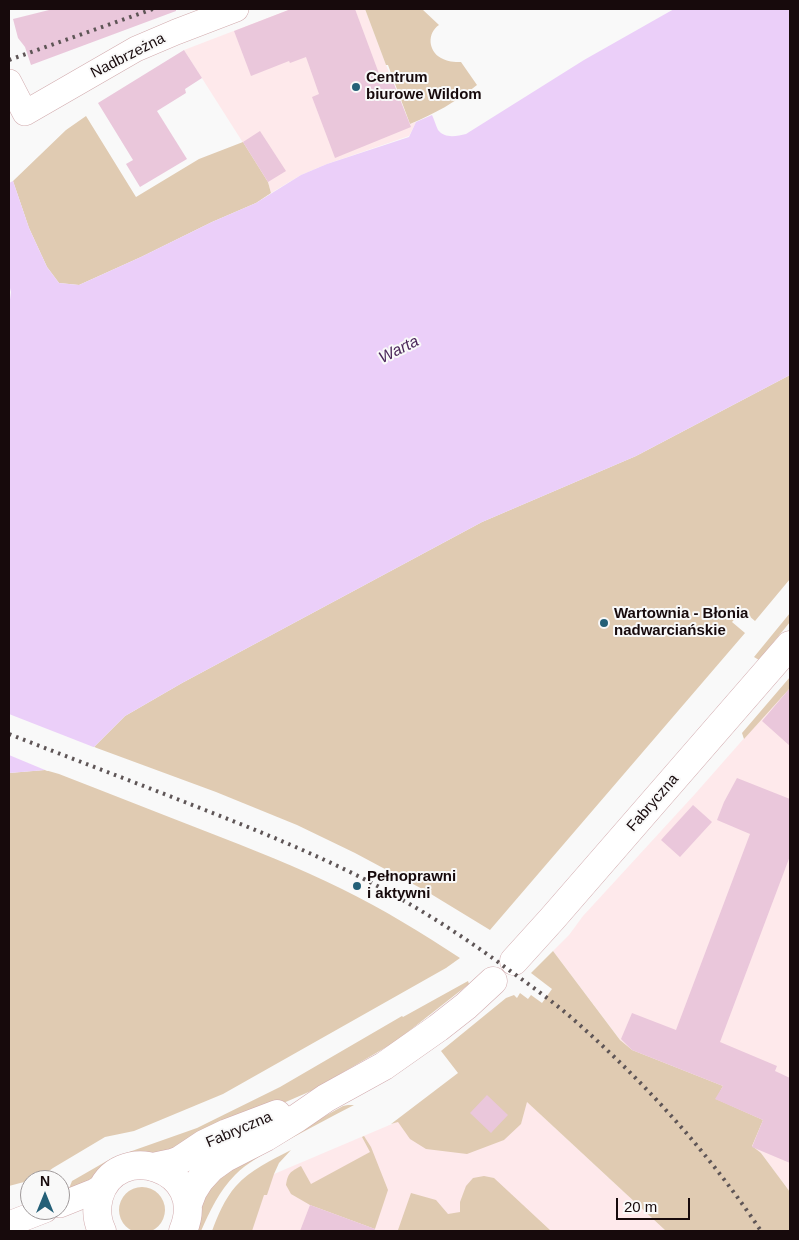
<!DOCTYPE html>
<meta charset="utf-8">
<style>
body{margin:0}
#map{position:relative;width:799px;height:1240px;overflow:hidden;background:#f9f9f9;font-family:Helvetica,sans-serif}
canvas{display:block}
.frame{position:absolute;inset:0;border:10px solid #170a0c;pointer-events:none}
.north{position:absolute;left:20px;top:1170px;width:50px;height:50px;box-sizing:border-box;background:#f9f9f9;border:1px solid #9f999a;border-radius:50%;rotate:0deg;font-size:14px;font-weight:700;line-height:20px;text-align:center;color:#170a0c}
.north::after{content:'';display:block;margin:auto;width:18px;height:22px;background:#246078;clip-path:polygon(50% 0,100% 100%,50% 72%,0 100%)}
.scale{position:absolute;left:616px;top:1198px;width:74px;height:22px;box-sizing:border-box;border:2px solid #170a0c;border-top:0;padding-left:6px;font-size:15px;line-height:18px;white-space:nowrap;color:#170a0c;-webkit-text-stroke:4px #f9f9f9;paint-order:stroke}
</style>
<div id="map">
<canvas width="799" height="1240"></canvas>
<div class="frame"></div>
<div class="north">N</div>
<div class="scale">20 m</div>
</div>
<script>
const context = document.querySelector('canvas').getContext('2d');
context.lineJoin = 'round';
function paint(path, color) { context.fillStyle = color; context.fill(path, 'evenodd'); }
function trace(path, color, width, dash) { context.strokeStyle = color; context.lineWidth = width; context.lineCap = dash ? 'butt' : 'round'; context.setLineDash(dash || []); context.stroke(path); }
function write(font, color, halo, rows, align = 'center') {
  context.font = font + ' Helvetica,sans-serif'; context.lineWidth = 4; context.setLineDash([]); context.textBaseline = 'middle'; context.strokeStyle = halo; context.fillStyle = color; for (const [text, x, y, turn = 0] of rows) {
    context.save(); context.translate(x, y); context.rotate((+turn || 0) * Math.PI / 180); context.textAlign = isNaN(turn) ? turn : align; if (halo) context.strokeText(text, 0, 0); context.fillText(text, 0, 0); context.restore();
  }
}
const built = new Path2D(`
 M 291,9 L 365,9 L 386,65 L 410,124 L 416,122 L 409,136 L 327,164 L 301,175 L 271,193 L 268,182 L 184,50 Z
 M 790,686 L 790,1192 L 761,1153 L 721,1151 L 636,1061 L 553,951 L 569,935 L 583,916 L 695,794 Z
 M 493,1070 L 666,1231 L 221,1231 L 267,1177 L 406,1118 Z`);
const green = new Path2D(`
 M 365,9 L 422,9 L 439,25 C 427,33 428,51 441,58 C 448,62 454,62 461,62 L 477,85 C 454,103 436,113 410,124 L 388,65 L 386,65 Z
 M 86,116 L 136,197 L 199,159 L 243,142 L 268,182 L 271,193 L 256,203 L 212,222 L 141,257 L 79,285 L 59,283 L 47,267 L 29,228 L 13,181 L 66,130 Z
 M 790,375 L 790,579 L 755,621 L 742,610 L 732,622 L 745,633 L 490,930 L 426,891 L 355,853 L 297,825 L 216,792 L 94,747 L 125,716 L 182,683 L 482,522 L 636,456 Z
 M 790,613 L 790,622 L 759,660 L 754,657 Z
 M 790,677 L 790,688 L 744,739 L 742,733 Z
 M 45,770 L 59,774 C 108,793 156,812 205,831 C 251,849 298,867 342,889 C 383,909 422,933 460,958 L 446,968 L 223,1094 L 134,1131 L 105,1137 L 53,1168 L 39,1178 L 9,1186 L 9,773 Z
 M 553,951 L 620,1040 L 632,1050 L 723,1086 L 716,1099 L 763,1120 L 752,1146 L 761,1153 L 790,1192 L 790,1231 L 666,1231 L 527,1102 L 521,1124 L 504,1140 L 467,1154 L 426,1149 L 410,1139 L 398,1122 L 391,1124 L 458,1073 L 441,1051 L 506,998 L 514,995 L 517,998 L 520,993 L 528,999 L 531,995 L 542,1003 L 552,989 L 531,973 Z
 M 468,981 L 469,984 L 395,1042 L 311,1091 L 189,1144 L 98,1176 L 68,1191 L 72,1181 L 112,1158 L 197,1128 L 280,1087 L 402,1016 L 403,1017 Z
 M 348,1105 L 354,1105 C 329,1118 304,1131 279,1145 C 264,1154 248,1162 235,1175 C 219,1191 210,1211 201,1231 L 196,1231 L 200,1202 L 210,1180 L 343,1106 Z
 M 364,1136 L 371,1147 L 388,1190 L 375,1229 L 310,1205 L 291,1194 L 286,1185 C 288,1173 290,1172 301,1166 L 311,1184 L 370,1152 L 362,1137 Z
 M 291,1150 L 279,1163 L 274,1174 L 267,1195 L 264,1195 L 252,1231 L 212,1231 C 217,1217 225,1198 236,1186 C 250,1170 272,1160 291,1150 Z
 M 484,1176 L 494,1178 L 551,1231 L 402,1231 L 398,1230 L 411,1193 L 436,1200 L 448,1214 L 460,1212 L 460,1202 L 466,1186 L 473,1178 Z
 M119 1210a23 23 0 1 1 46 0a23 23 0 1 1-46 0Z`);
const water = new Path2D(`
 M 674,9 L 790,9 L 790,375 L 636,456 L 482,522 L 182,683 L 125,716 L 94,747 L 45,770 L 9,773 L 9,307 L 11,292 L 9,284 L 9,183 L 13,181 L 29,228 L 47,267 L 59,283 L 79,285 L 141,257 L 212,222 L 256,203 L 301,175 L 327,164 L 409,137 L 416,122 L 432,115 C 434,119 436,126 438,130 C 445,139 457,136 466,134 L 584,60 Z`);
const pier = new Path2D(`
 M 9,714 L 96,748 L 48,771 L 45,770 L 9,755 Z`);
const building = new Path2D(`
 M 53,9 L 176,9 L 176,11 L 31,65 L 25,47 L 18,38 L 13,19 Z
 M 291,9 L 355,9 L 381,79 L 389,77 L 390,79 L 392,79 L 411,127 L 335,158 L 312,97 L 319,94 L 306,57 L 290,63 L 289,61 L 251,76 L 234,31 Z
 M 184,50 L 202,78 L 185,89 L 186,93 L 157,111 L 187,159 L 140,187 L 126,164 L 133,160 L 98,103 Z
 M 260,131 L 286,171 L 268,182 L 243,142 Z
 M 790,688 L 790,746 L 762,721 Z
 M 737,778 L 790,799 L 790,856 L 720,1042 L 777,1066 L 775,1071 L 790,1078 L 790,1163 L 752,1147 L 763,1120 L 715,1099 L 723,1086 L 632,1050 L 621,1039 L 632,1013 L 676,1030 L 750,834 L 717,820 L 724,802 Z
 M 693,805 L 712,822 L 680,857 L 661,840 Z
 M 487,1095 L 508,1115 L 491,1133 L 470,1113 Z
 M 310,1205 L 375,1229 L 374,1231 L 300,1231 Z`);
const minor = new Path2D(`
 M 9,82 L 25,113 L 136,49 L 176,32 L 236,9
 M 60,1205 L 95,1191 L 104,1186
 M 9,1224 L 45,1210`);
const tertiary = new Path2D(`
 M 514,961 L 552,919 L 790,645
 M 153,1167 L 172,1163 L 180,1160 L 204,1144 L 227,1133 L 277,1114
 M 188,1204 L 193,1191 L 200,1180 L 211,1168 L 225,1158 L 266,1137 L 297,1118 L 326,1098 L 384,1066 L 438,1028 L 466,1006 L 493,981
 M 102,1231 C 97,1221 96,1209 99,1197 C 115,1139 210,1167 183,1231`);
const rail = new Path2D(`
 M 9,60 L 153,9
 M 9,734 C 65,756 121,777 177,799 C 236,822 295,845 352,873 C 407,900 459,933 509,970 C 534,988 559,1006 582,1027 C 649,1087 711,1156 761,1231`);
const markers = [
 [356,87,5,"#246078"],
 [604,623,5,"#246078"],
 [357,886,5,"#246078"]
];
const streetNames = [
 ["Nadbrzeżna",128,56,-27],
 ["Fabryczna",653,803,-49],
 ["Fabryczna",239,1130,-23]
];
const poiNames = [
 ["Centrum",366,78],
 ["biurowe Wildom",366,95],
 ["Wartownia - Błonia",614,614],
 ["nadwarciańskie",614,631],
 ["Pełnoprawni",367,877],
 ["i aktywni",367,894]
];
const waterNames = [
 ["Warta",399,350,-27]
];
paint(built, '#fee9eb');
paint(green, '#e0cbb2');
paint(water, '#ebcff9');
paint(pier, '#f9f9f9');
paint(building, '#eac7db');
trace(minor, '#d1aaad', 26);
trace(tertiary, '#d1aaad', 29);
trace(minor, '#fff', 25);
trace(tertiary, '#fff', 28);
trace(rail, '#5e5556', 4, [2.5, 5]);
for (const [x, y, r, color] of markers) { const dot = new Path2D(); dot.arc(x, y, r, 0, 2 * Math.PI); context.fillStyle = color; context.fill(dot); trace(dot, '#f9f9f9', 2); }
write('15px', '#170a0c', '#f9f9f9', streetNames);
write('bold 15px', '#170a0c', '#f9f9f9', poiNames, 'left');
write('italic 16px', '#4b275a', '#f9f9f9', waterNames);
</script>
